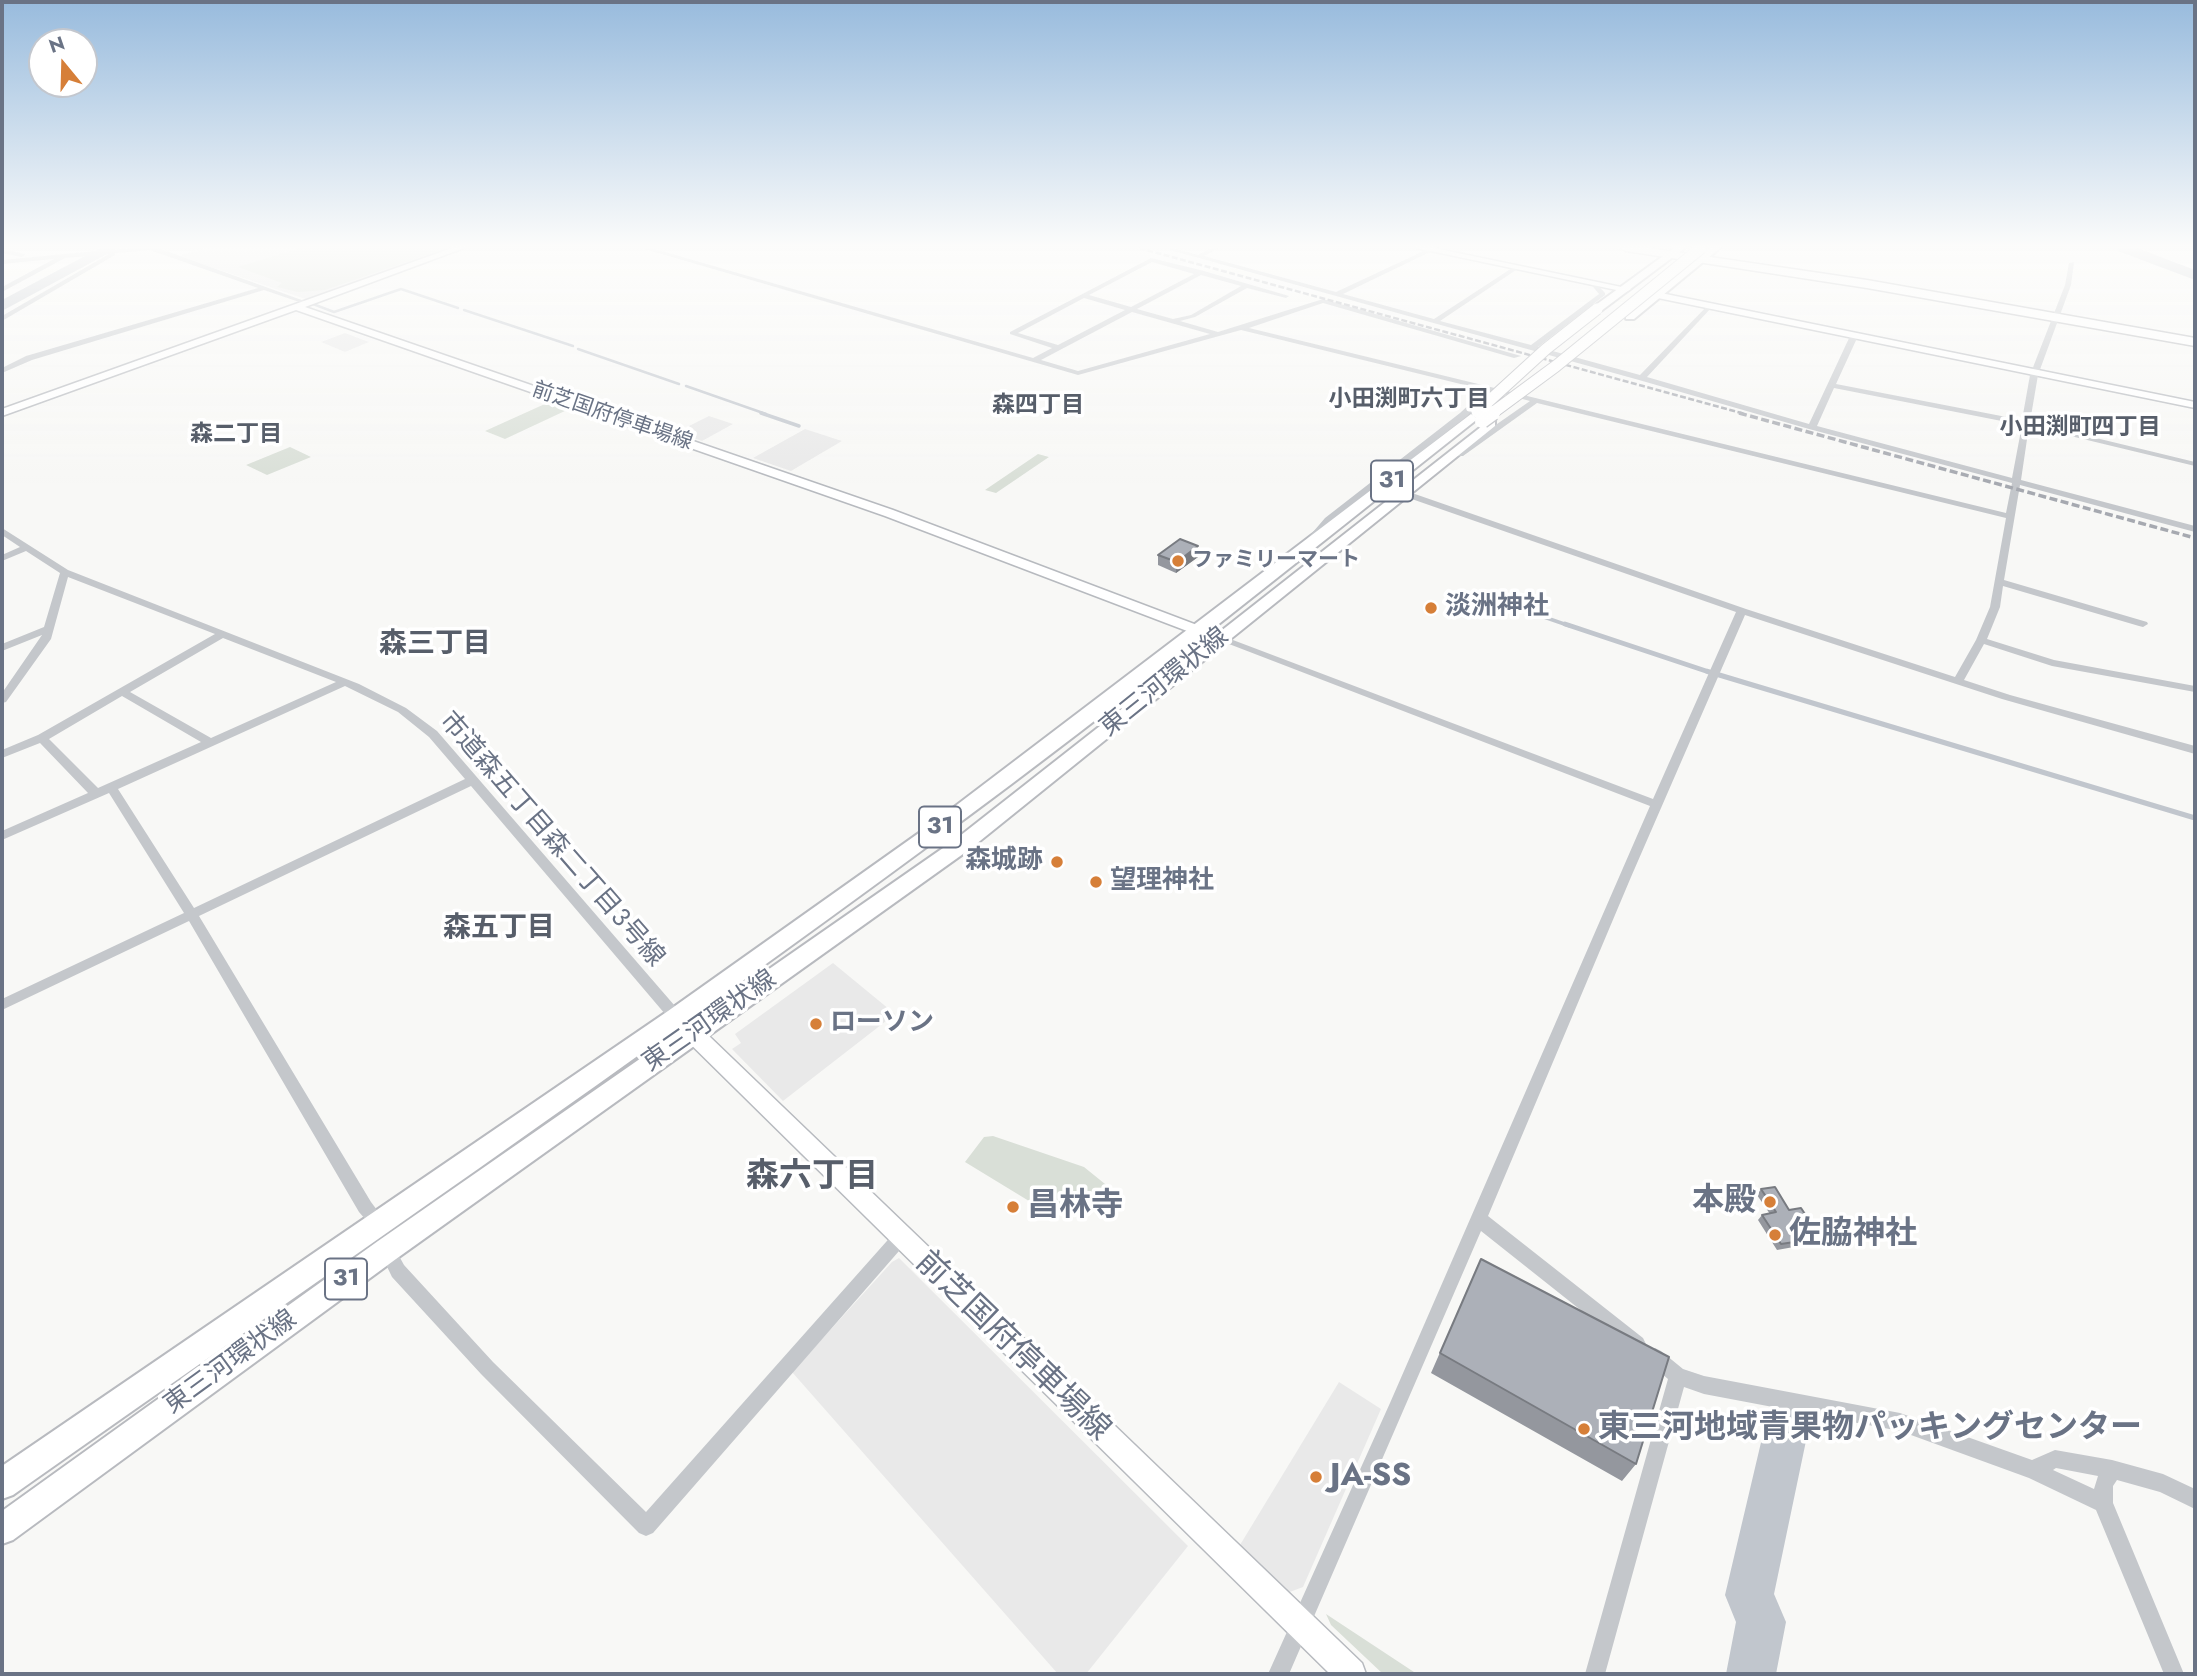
<!DOCTYPE html>
<meta charset="utf-8">
<style>
body{margin:0}
#map{position:relative;width:2197px;height:1676px;overflow:hidden;background:#f8f8f6;font-family:Jost,sans-serif}
canvas{display:block}
.frame{position:absolute;inset:0;border:4px solid #6a7385;pointer-events:none}
.north{position:absolute;left:28px;top:28px;width:70px;height:70px;box-sizing:border-box;background:#fff;border:2px solid #c3c7ce;border-radius:50%;rotate:341deg;font-size:19px;font-weight:700;line-height:28px;text-align:center;color:#6a7385}
.north::after{content:'';display:block;margin:auto;width:24px;height:32px;background:#d67f38;clip-path:polygon(50% 0,100% 100%,50% 72%,0 100%)}
</style>
<div id="map">
<canvas width="2197" height="1676"></canvas>
<div class="frame"></div>
<div class="north">N</div>
</div>
<script>
const context = document.querySelector('canvas').getContext('2d');
context.lineJoin = 'round';
function paint(path, color) { context.fillStyle = color; context.fill(path, 'evenodd'); }
function trace(path, color, width, dash) { context.strokeStyle = color; context.lineWidth = width; context.lineCap = dash ? 'butt' : 'round'; context.setLineDash(dash || []); context.stroke(path); }
function write(font, color, halo, rows, align = 'center') {
  context.font = font + ' Jost,"Noto Sans JP",sans-serif'; context.lineWidth = 7; context.setLineDash([]); context.textBaseline = 'middle'; context.strokeStyle = halo; context.fillStyle = color; for (const [text, x, y, turn = 0] of rows) {
    context.save(); context.translate(x, y); context.rotate((+turn || 0) * Math.PI / 180); context.textAlign = isNaN(turn) ? turn : align; if (halo) context.strokeText(text, 0, 0); context.fillText(text, 0, 0); context.restore();
  }
}
const built = new Path2D(`
 M 206,248 L 451,248 L 308,300 L 179,256 Z
 M 345,333 L 369,342 L 345,352 L 321,342 Z
 M 709,416 L 733,424 L 702,441 L 677,432 Z
 M 805,429 L 842,441 L 791,471 L 753,458 Z
 M 833,963 L 895,1014 L 783,1101 L 732,1049 L 741,1043 L 735,1034 Z
 M 899,1258 L 1188,1546 L 1086,1674 L 1058,1674 L 792,1372 L 892,1262 Z
 M 1339,1382 L 1381,1409 L 1303,1587 L 1287,1593 L 1240,1545 Z`);
const green = new Path2D(`
 M 300,248 L 447,248 L 325,290 L 298,292 L 277,287 L 282,283 L 238,267 Z
 M 547,403 L 567,410 L 505,439 L 485,431 Z
 M 290,447 L 311,457 L 267,475 L 246,465 Z
 M 1038,454 L 1049,457 L 996,493 L 985,490 Z
 M 993,1136 L 1084,1167 L 1110,1188 L 1081,1217 L 1036,1191 L 1029,1201 L 965,1162 L 984,1137 Z
 M 1326,1614 L 1417,1674 L 1383,1674 L 1331,1625 Z`);
const streamFar2 = new Path2D(`
 M 313,304 L 334,312 L 401,289 L 458,308
 M 464,310 L 573,346
 M 578,349 L 679,384
 M 686,386 L 766,414`);
const streamFar1 = new Path2D(`
 M 761,413 L 799,426
 M 1518,608 L 1570,626`);
const stream = new Path2D(`
 M 1565,624 L 1706,671 L 2195,818`);
const river = new Path2D(`
 M 100,248 L 118,248 L 2,311 L 2,300 Z
 M 2116,248 L 2137,248 L 2195,270 L 2195,280 L 2118,251 Z
 M 1789,1395 L 1805,1401 L 1811,1417 L 1774,1594 L 1786,1622 L 1776,1674 L 1726,1674 L 1736,1622 L 1725,1595 L 1767,1417 L 1773,1401 Z`);
const street = new Path2D(`
 M 129,248 L 158,248 L 310,303 L 305,304 L 264,290 L 32,360 L 2,373 L 2,368 L 26,356 L 258,288 L 150,250 L 115,253 L 115,255 L 2,321 L 2,316 L 109,254 L 65,258 L 2,292 L 2,287 L 54,259 L 2,264 L 2,260 Z
 M 641,248 L 651,248 L 1033,358 L 1052,348 L 1010,334 L 1010,332 L 1151,258 L 1204,271 L 1289,296 L 1286,298 L 1247,288 L 1195,317 L 1180,321 L 1218,332 L 1323,299 L 1521,356 L 1514,358 L 1323,303 L 1249,328 L 2006,513 L 2012,483 L 1809,429 L 1639,380 L 1163,248 L 1173,248 L 1198,255 L 1211,248 L 1219,248 L 1204,256 L 1336,292 L 1428,249 L 1432,249 L 1432,251 L 1343,294 L 1434,319 L 1515,266 L 1519,266 L 1519,268 L 1440,321 L 1531,345 L 1599,294 L 1589,282 L 1594,281 L 1605,293 L 1605,295 L 1538,347 L 1640,375 L 1708,305 L 1712,305 L 1712,307 L 1647,377 L 1809,424 L 1850,336 L 1854,334 L 1858,336 L 1836,384 L 2022,420 L 2030,375 L 2065,285 L 2069,263 L 2074,262 L 2071,285 L 2038,375 L 2030,422 L 2195,462 L 2195,466 L 2029,426 L 2021,480 L 2195,526 L 2195,532 L 2020,485 L 2004,580 L 2147,622 L 2148,624 L 2143,627 L 2139,626 L 2003,586 L 2000,607 L 1987,639 L 2054,660 L 2195,686 L 2195,692 L 2052,666 L 1984,644 L 1964,680 L 2010,695 L 2195,746 L 2195,754 L 2002,699 L 1745,615 L 1631,877 L 1488,1216 L 1643,1338 L 1646,1344 L 1643,1350 L 1637,1353 L 1631,1350 L 1481,1231 L 1289,1674 L 1268,1674 L 1390,1403 L 1650,806 L 1216,639 L 1217,637 L 1225,637 L 1653,799 L 1736,612 L 1406,497 L 1406,493 L 1412,493 L 1746,609 L 1955,677 L 1976,640 L 1990,607 L 2006,518 L 1537,403 L 1463,456 L 1457,456 L 1457,452 L 1530,401 L 1492,391 L 1466,417 L 1331,522 L 1315,541 L 1312,542 L 1307,539 L 1325,518 L 1460,413 L 1485,390 L 1241,330 L 1078,375 ZM 1152,262 L 1194,274 L 1131,307 L 1089,295 ZM 1201,275 L 1241,286 L 1191,315 L 1173,319 L 1137,309 ZM 1084,298 L 1125,310 L 1058,345 L 1018,333 ZM 1132,312 L 1210,334 L 1078,371 L 1041,360 ZM 1834,388 L 2022,425 L 2012,478 L 1817,426 Z
 M 2,249 L 24,254 L 25,255 L 22,257 L 2,253 Z
 M 2,528 L 68,570 L 359,684 L 406,708 L 437,731 L 681,1013 L 683,1017 L 681,1021 L 676,1023 L 671,1021 L 471,786 L 199,916 L 371,1202 L 386,1222 L 384,1227 L 378,1229 L 372,1227 L 359,1212 L 189,921 L 2,1010 L 2,999 L 184,913 L 109,793 L 2,840 L 2,831 L 88,793 L 40,743 L 2,758 L 2,750 L 38,735 L 215,634 L 68,577 L 51,639 L 6,702 L 2,703 L 2,693 L 42,635 L 2,651 L 2,644 L 44,627 L 60,573 L 26,551 L 2,561 L 2,555 L 20,547 L 2,535 ZM 223,638 L 336,682 L 211,738 L 130,692 ZM 345,686 L 398,712 L 429,737 L 465,779 L 194,908 L 118,789 ZM 122,696 L 201,742 L 98,788 L 49,739 Z
 M 900,1230 L 906,1233 L 908,1238 L 906,1243 L 653,1533 L 646,1536 L 639,1533 L 481,1374 L 392,1277 L 379,1250 L 381,1245 L 387,1242 L 393,1245 L 404,1265 L 493,1362 L 646,1512 L 894,1233 Z
 M 1655,1348 L 1661,1351 L 1683,1369 L 1704,1376 L 1900,1413 L 2032,1460 L 2055,1450 L 2112,1460 L 2163,1474 L 2195,1489 L 2195,1509 L 2160,1492 L 2117,1480 L 2113,1486 L 2113,1503 L 2184,1674 L 2164,1674 L 2096,1510 L 2029,1478 L 1900,1431 L 1704,1394 L 1684,1387 L 1605,1674 L 1585,1674 L 1668,1379 L 1649,1363 L 1646,1357 L 1649,1351 ZM 2056,1468 L 2098,1476 L 2094,1489 L 2053,1470 Z`);
const secondary = new Path2D(`
 M 452,248 L 464,248 L 305,307 L 893,510 L 1226,636 L 1228,639 L 1221,643 L 1216,642 L 885,516 L 296,310 L 2,416 L 2,409 Z
 M 1416,248 L 1434,248 L 1631,289 L 1626,292 Z
 M 1656,292 L 2195,402 L 2195,408 L 1653,297 L 1651,295 Z
 M 676,1009 L 683,1011 L 1362,1663 L 1366,1674 L 1330,1674 L 669,1023 L 666,1017 L 669,1011 Z`);
const primary = new Path2D(`
 M 1674,248 L 1685,248 L 1601,311 L 1593,311 L 1593,307 Z
 M 1709,248 L 1720,248 L 1634,319 L 1626,319 L 1626,315 Z
 M 1471,414 L 1477,418 L 1475,421 C 1299,560 1124,702 943,835 C 637,1061 324,1276 13,1495 L 2,1499 L 2,1466 L 668,1011 L 933,823 Z
 M 1491,419 L 1495,420 L 1495,426 L 970,849 L 396,1259 L 13,1540 L 2,1544 L 2,1511 L 378,1241 L 956,839 Z`);
const highway = new Path2D(`
 M 1620,248 L 1649,248 L 1867,280 L 2195,338 L 2195,346 L 1867,288 L 1626,251 Z`);
const railFar1 = new Path2D(`
 M 1139,248 L 1745,414`);
const rail = new Path2D(`
 M 1739,413 L 2195,538`);
const primaryBridgeFar1 = new Path2D(`
 M 1477,412 L 1546,349 L 1597,309
 M 1491,414 L 1556,366 L 1701,248`);
const primaryBridge = new Path2D(`
 M 1482,421 L 1493,413`);
const wall = new Path2D(`
 M 1158,555 L 1198,557 L 1176,573 L 1158,565 Z
 M 1761,1189 L 1789,1210 L 1821,1238 L 1816,1243 L 1777,1250 L 1758,1220 L 1762,1215 L 1770,1214 L 1757,1195 Z
 M 1481,1259 L 1636,1464 L 1622,1481 L 1431,1373 Z`);
const shadedWall = new Path2D(`
 M 1198,546 L 1198,557 L 1176,573 L 1177,562 Z`);
const building = new Path2D(`
 M 1180,539 L 1198,546 L 1177,562 L 1158,555 Z
 M 1775,1187 L 1789,1210 L 1801,1208 L 1821,1238 L 1781,1244 L 1762,1215 L 1776,1212 L 1761,1189 Z
 M 1481,1259 L 1669,1357 L 1636,1464 L 1440,1353 Z`);
const markers = [
 [1178,561,7,"#d67f38"],
 [1431,608,7,"#d67f38"],
 [1057,862,7,"#d67f38"],
 [1096,882,7,"#d67f38"],
 [816,1024,7,"#d67f38"],
 [1770,1202,7,"#d67f38"],
 [1013,1207,7,"#d67f38"],
 [1775,1235,7,"#d67f38"],
 [1584,1429,7,"#d67f38"],
 [1316,1477,7,"#d67f38"]
];
const farStreetnames = [
 ["前芝国府停車場線",612,417,19]
];
const farPoinames = [
 ["ファミリーマート",1192,561]
];
const farNeighbourhoodnames = [
 ["小田渕町六丁目",1409,400],
 ["森四丁目",1038,406],
 ["小田渕町四丁目",2080,428],
 ["森二丁目",236,435]
];
const shields = [
 [1392,481,42],
 [940,827,42],
 [346,1279,42]
];
const shieldNames = [
 ["31",1392,481],
 ["31",940,827],
 ["31",346,1279]
];
const poiNames = [
 ["淡洲神社",1445,608],
 ["森城跡",1043,862,"right"],
 ["望理神社",1110,882],
 ["ローソン",830,1024]
];
const streetNames = [
 ["東三河環状線",1165,683,-39],
 ["市道森五丁目森二丁目３号線",551,840,49],
 ["東三河環状線",710,1022,-35],
 ["東三河環状線",231,1363,-36]
];
const neighbourhoodNames = [
 ["森三丁目",435,645],
 ["森五丁目",499,929]
];
const nearPoinames = [
 ["本殿",1756,1202,"right"],
 ["昌林寺",1027,1207],
 ["佐脇神社",1789,1235],
 ["東三河地域青果物パッキングセンター",1598,1429],
 ["JA-SS",1330,1477]
];
const nearStreetnames = [
 ["前芝国府停車場線",1012,1347,44]
];
const nearNeighbourhoodnames = [
 ["森六丁目",812,1178]
];
paint(built, '#e9e9e9');
paint(green, '#d9dfd7');
trace(streamFar2, '#c1c6cd', 2.5);
trace(streamFar1, '#c1c6cd', 3.5);
trace(stream, '#c1c6cd', 5);
paint(river, '#c1c6cd');
trace(secondary, '#b7babf', 3);
trace(primary, '#b8babf', 4);
trace(highway, '#b7b9bd', 3);
paint(street, '#c4c7cb');
paint(secondary, '#fff');
paint(primary, '#fff');
paint(highway, '#fff');
trace(railFar1, '#a6a9b0', 2.5, [6, 2.5]);
trace(rail, '#a6a9b0', 3.5, [8, 3.5]);
trace(primaryBridgeFar1, '#b8babf', 13, []);
trace(primaryBridge, '#b8babf', 17, []);
trace(primaryBridgeFar1, '#fff', 11);
trace(primaryBridge, '#fff', 14);
paint(wall, '#94979e');
paint(shadedWall, '#787b81');
paint(building, '#acb0b8');
trace(building, '#787b81', 2);
const sky = context.createLinearGradient(0, 0, 0, 483);
sky.addColorStop(0, '#98bbdd');
sky.addColorStop(0.51, '#fcfcfb');
sky.addColorStop(1, '#fcfcfb00');
context.fillStyle = sky;
context.fillRect(0, 0, 2197, 483);
for (const [x, y, r, color] of markers) { const dot = new Path2D(); dot.arc(x, y, r, 0, 2 * Math.PI); context.fillStyle = color; context.fill(dot); trace(dot, '#fff', 2.5); }
write('21px', '#6a7385', '#fff', farStreetnames);
write('bold 21px', '#6a7385', '#fff', farPoinames, 'left');
write('bold 23px', '#575e6a', '#fff', farNeighbourhoodnames);
for (const [x, y, w] of shields) { const box = new Path2D(); box.roundRect(x - w / 2, y - 20.5, w, 41, 5); context.fillStyle = '#fff'; context.fill(box); trace(box, '#6a7385', 2); }
write('bold 24px', '#6a7385', null, shieldNames);
write('bold 26px', '#6a7385', '#fff', poiNames, 'left');
write('26px', '#6a7385', '#fff', streetNames);
write('bold 28px', '#575e6a', '#fff', neighbourhoodNames);
write('bold 32px', '#6a7385', '#fff', nearPoinames, 'left');
write('32px', '#6a7385', '#fff', nearStreetnames);
write('bold 33px', '#575e6a', '#fff', nearNeighbourhoodnames);
</script>
